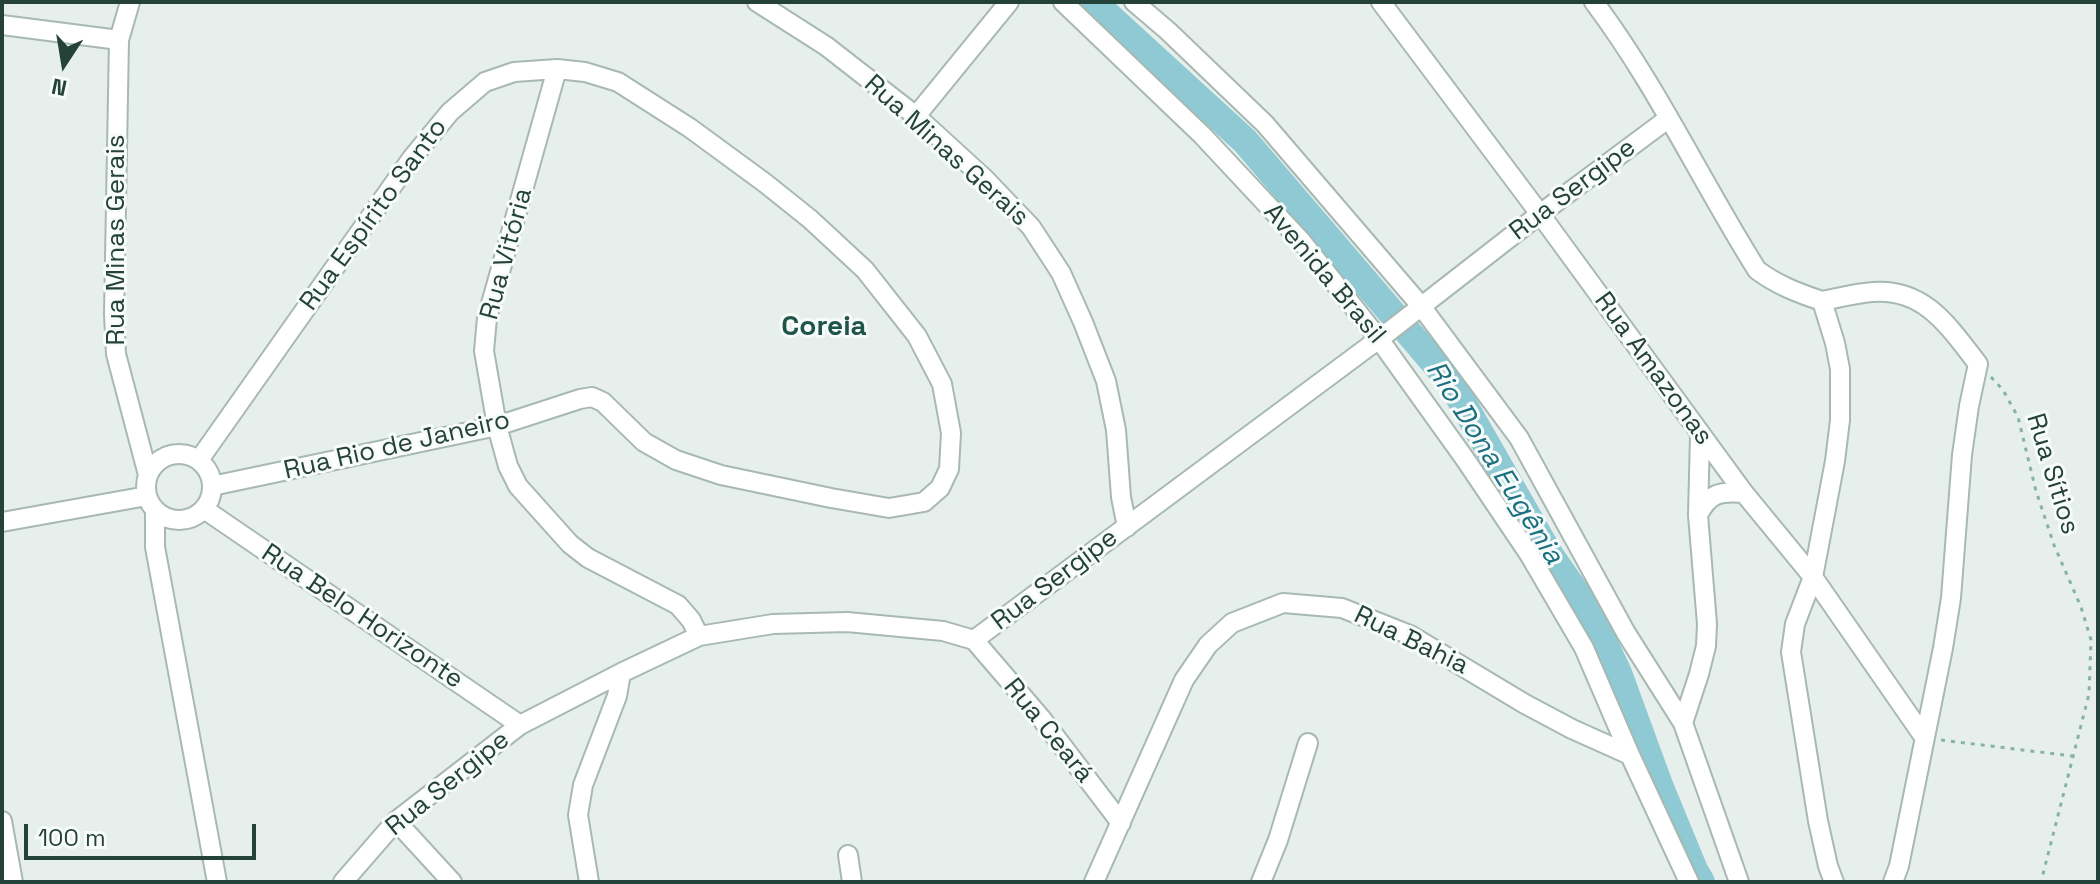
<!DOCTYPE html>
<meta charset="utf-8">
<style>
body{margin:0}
#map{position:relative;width:2100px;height:884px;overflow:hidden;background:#e6efeb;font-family:"Space Grotesk",sans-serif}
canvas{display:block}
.frame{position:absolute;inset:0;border:4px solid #24423a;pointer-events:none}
.north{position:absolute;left:24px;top:24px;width:80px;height:80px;-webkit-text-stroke:6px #f7fbf9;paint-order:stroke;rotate:192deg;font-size:22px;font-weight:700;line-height:32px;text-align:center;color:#24423a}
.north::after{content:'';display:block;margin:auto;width:28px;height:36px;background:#24423a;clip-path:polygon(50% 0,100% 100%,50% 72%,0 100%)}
.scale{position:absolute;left:24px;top:824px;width:232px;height:36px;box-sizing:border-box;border:4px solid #24423a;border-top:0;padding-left:10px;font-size:24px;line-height:28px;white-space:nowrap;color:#24423a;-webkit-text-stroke:6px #f7fbf9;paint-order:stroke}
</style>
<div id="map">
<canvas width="2100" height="884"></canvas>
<div class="frame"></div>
<div class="north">N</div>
<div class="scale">100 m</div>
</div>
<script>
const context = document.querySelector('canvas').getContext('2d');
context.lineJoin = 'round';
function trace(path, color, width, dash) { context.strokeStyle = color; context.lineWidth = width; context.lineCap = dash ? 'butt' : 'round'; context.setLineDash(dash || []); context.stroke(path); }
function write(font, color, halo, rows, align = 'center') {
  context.font = font + ' "Space Grotesk",sans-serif'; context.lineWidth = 6; context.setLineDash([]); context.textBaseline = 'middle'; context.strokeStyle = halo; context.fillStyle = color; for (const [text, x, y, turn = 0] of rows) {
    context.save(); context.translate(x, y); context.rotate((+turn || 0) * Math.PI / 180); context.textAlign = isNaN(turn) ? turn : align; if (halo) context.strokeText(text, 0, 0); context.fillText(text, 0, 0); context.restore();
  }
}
const river = new Path2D(`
 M 1093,2 L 1245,141 L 1450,381 L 1549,554 L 1588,610 L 1618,673 L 1659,785 L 1694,870 L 1701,882`);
const path = new Path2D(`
 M 1991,377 L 2003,390 L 2018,417 L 2036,491 L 2054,545 L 2081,607 L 2091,640 L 2089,694 L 2041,882
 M 1941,740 L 2072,756`);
const minor = new Path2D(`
 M 130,2 L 119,40 L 114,314 L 116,354 L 148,475
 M 757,2 L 826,46 L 916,116 L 985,179 L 1031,227 L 1061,273 L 1083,322 L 1106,381 L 1116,430 L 1121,497 L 1127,527
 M 1063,2 L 1202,135 L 1302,242 L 1379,339 L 1465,459 L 1529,554 L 1584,648 L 1630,755 L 1689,882
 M 1134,2 L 1168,31 L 1265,124 L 1421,306 L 1519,438 L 1626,633 L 1683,723
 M 1381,2 L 1540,214 L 1744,493 L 1813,577 L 1924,737
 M 1594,2 C 1657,86 1701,181 1757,270 C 1777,285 1798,293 1822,301 L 1835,343 L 1840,369 L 1840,420 L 1835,461 L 1813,577 L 1795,624 L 1791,652 L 1818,821 L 1828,866 L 1834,882
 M 2,25 L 119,40
 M 557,69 L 487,318 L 484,351 L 497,426 L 508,466 L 518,486 L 570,544 L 588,558 L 678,605 L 691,620 L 699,636
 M 916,116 L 1009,2
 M 1822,301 C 1839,298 1856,293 1873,292 C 1925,288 1949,327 1978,364 L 1969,406 L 1962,455 L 1951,598 L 1943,648 L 1899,866 L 1893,882
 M 1700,435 L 1698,515 L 1707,624 L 1706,646 L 1699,674 L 1683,723 L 1739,882
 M146 487a33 33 0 1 1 66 0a33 33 0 1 1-66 0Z
 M 199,460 L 412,158 L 450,112 L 485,82 L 514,72 L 557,69 L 585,72 L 618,82 L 690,128 L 765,183 L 810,219 L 865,270 L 917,336 L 942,384 L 951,433 L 949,469 L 940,488 L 924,502 L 889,508 L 831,498 L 721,475 L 676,460 L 644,442 L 603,402 L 592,397 L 580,399 L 497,426 L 212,486
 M 204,509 L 520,725
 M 155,511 L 155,547 L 217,882
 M 1698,515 C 1709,493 1720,491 1744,493
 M 2,522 L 147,496
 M 974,640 L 1391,330 L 1540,214 L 1669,118
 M 974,640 L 1041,718 L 1121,823
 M 2,821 L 13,882
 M 396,821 L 452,882
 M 848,855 L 852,882
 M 343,882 L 396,821 L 520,725 L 621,673 L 699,636 L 773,624 L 847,622 L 943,631 L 974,640
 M 589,882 L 578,815 L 583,785 L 617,696 L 621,673
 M 1094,882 L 1184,680 L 1208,645 L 1232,623 L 1283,603 L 1342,608 L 1410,635 L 1525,704 L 1572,729 L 1630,755
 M 1261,882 L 1278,840 L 1308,743`);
const streetNames = [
 ["Rua Minas Gerais",946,151,42],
 ["Rua Sergipe",1573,190,-37],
 ["Rua Espírito Santo",374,215,-54],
 ["Rua Minas Gerais",117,240,-90],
 ["Rua Vitória",507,254,-75],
 ["Avenida Brasil",1324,274,50],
 ["Rua Amazonas",1653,369,54],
 ["Rua Rio de Janeiro",397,446,-13],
 ["Rua Sítios",2052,474,73],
 ["Rua Sergipe",1055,580,-37],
 ["Rua Belo Horizonte",362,617,34],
 ["Rua Bahia",1411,641,26],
 ["Rua Ceará",1048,731,51],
 ["Rua Sergipe",448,784,-39]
];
const neighbourhoodNames = [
 ["Coreia",824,327]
];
const waterNames = [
 ["Rio Dona Eugênia",1494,463,58]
];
trace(river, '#8ec9d4', 28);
trace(minor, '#a8b8b2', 22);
trace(path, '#86b3a5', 3, [4, 6]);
trace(minor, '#fff', 18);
write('26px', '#24423a', '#f7fbf9', streetNames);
write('bold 28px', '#1f5548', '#f7fbf9', neighbourhoodNames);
write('italic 28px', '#1c6f80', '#f7fbf9', waterNames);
</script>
